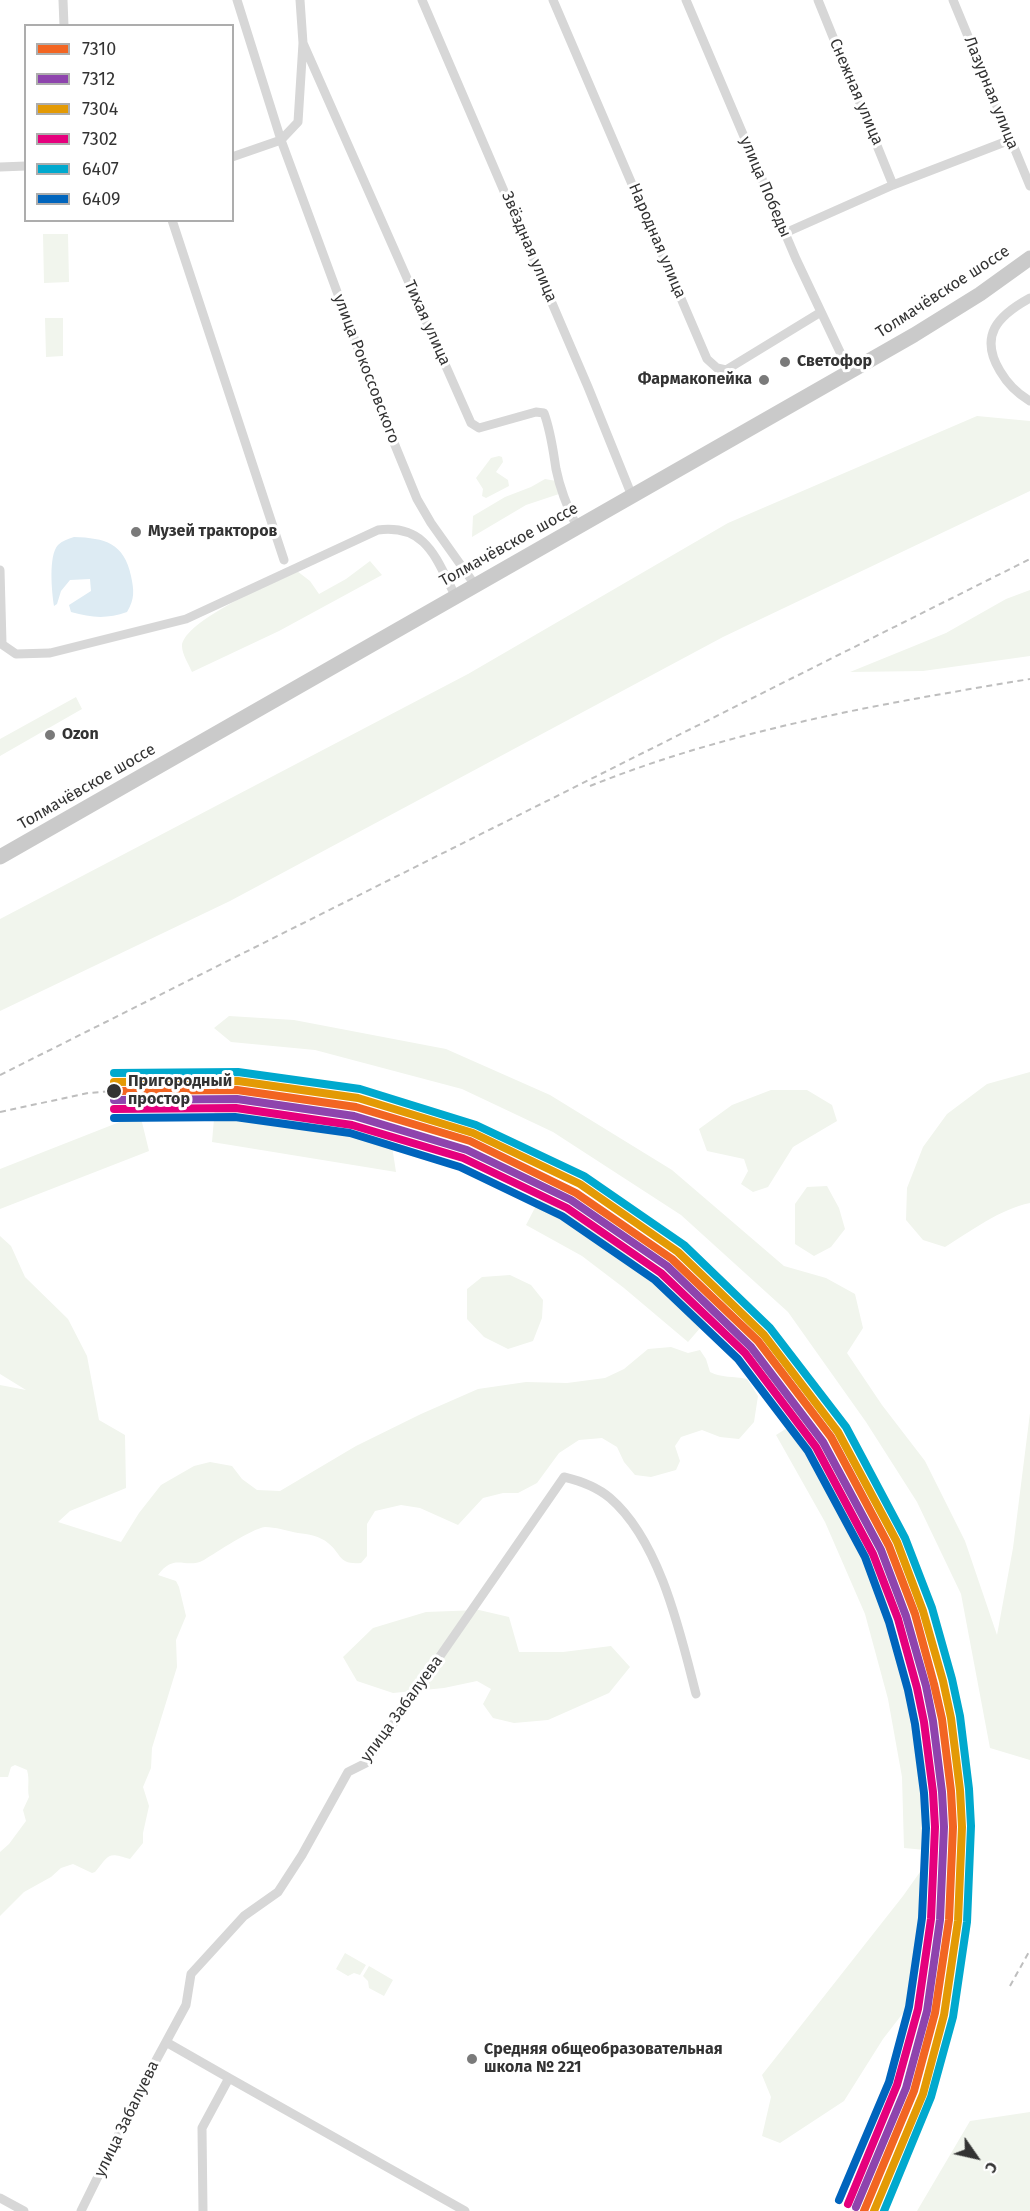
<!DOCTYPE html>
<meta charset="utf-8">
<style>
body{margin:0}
#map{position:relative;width:1030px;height:2211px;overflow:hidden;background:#fff;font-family:"Fira Sans",sans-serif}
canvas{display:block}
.legend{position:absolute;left:24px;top:24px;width:210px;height:198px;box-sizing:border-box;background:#fff;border:2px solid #adadad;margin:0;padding:8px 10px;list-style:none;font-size:18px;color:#333}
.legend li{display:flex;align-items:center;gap:12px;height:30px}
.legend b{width:30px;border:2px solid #adadad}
.north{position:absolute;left:946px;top:2127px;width:60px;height:60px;-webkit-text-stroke:4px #fff;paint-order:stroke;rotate:124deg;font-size:16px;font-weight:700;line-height:24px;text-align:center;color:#333}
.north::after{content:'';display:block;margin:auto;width:21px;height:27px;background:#333;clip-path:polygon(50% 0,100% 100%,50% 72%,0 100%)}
</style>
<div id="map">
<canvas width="1030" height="2211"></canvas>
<ul class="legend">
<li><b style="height:8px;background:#f26522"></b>7310</li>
<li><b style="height:8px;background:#8e44ad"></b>7312</li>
<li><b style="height:8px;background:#e39a05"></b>7304</li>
<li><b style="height:8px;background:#e5007d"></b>7302</li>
<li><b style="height:8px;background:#00a9ce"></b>6407</li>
<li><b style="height:8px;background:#0065bd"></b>6409</li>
</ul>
<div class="north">С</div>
</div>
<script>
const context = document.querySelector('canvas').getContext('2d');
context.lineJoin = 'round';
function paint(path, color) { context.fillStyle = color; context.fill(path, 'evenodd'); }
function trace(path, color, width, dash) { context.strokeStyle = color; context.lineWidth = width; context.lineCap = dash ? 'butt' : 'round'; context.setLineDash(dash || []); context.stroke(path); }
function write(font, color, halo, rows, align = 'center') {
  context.font = font + ' "Fira Sans",sans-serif'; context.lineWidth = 6; context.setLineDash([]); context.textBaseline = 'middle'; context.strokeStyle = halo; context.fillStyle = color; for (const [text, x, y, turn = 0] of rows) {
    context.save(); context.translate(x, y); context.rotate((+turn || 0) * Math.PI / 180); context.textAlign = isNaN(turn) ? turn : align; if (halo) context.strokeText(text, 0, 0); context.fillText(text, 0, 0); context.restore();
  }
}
const green = new Path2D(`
 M 43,234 L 68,234 L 69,282 L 44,283 Z
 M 45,318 L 63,318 L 63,356 L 46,357 Z
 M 977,416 L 1030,421 L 1030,491 L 723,637 L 230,901 L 0,1011 L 0,919 L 468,674 L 728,523 Z
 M 499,456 L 502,457 L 503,462 L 496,472 L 508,480 L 509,486 L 486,498 L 482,496 L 483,489 L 476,478 L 491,458 Z
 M 545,479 L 562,482 L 562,493 L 526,505 L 472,537 L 473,516 L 505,497 L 531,487 Z
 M 370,561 L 382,575 L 279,631 L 192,672 C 189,665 182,654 182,646 C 183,621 274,582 297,571 L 310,581 L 319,594 L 346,579 Z
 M 1030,590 L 1030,656 L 923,671 L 850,672 L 946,633 L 1006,599 Z
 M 76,697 L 82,709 L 0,756 L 0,739 Z
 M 229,1016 L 294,1020 L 446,1049 L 550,1095 L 672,1170 L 784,1266 L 826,1278 L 855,1294 L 863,1328 L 847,1353 L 882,1405 L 925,1461 L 965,1541 L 997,1635 L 1013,1548 L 1030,1413 L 1030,1760 L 990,1748 L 961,1594 L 917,1502 L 866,1422 L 788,1312 L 681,1215 L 553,1132 L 462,1089 L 315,1050 L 231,1042 L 214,1028 Z
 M 1030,1072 L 1030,1203 C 1000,1209 971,1231 945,1247 L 923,1240 L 906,1220 L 907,1188 L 923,1147 L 947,1114 L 987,1084 Z
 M 771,1090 L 807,1090 L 832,1105 L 837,1121 L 793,1147 L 768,1187 L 753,1192 L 741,1184 L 748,1171 L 744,1159 L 707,1151 L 699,1129 L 732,1105 Z
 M 215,1107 L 390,1133 L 396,1172 L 212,1142 Z
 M 140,1114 L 149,1151 L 0,1209 L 0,1169 Z
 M 827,1186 L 839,1208 L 845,1229 L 831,1247 L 814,1256 L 795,1244 L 795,1204 L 807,1187 Z
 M 540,1198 L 596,1230 L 708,1319 L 688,1342 L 624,1288 L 582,1256 L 526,1225 Z
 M 0,1236 L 11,1246 L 25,1277 L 68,1319 L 87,1356 L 99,1420 L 125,1435 L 126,1488 L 70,1511 L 58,1522 L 121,1542 L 139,1513 L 161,1485 L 194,1466 L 210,1462 L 232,1466 L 242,1479 L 257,1490 L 280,1491 L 356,1446 L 421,1414 L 478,1389 L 526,1382 L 567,1383 L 605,1378 L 624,1369 L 648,1349 L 671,1347 L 688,1353 L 700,1350 L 706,1359 L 710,1372 C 722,1378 733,1376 747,1379 L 758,1396 L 754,1422 L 739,1439 L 720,1437 L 702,1430 L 681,1437 L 675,1446 L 680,1461 L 676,1470 L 651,1477 L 635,1475 L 624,1462 L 617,1447 L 602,1438 L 579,1440 L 559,1453 L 537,1483 L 518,1493 L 503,1493 L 483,1498 L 458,1525 L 420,1508 L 401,1505 L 375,1511 L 367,1524 L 367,1556 L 361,1563 C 338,1565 342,1554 328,1543 C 320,1536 308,1534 298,1533 C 288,1531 275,1527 265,1527 C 251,1529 217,1552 204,1560 C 185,1570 175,1552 158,1575 L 176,1581 L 179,1587 L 186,1616 L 176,1640 L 177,1667 L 152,1748 L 151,1768 L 143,1787 L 149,1806 L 143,1833 L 143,1843 L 130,1859 C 107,1852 110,1854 95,1872 L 92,1873 L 73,1864 L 61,1868 L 51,1877 L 24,1892 L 0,1916 L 0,1852 L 9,1844 L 26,1821 L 23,1810 L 29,1797 C 27,1788 30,1780 27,1770 L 15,1765 L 11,1767 L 8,1777 L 0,1777 L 0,1385 L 26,1390 L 0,1374 Z
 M 510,1275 L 531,1285 L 543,1300 L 542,1318 L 533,1341 L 508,1349 L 484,1337 L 467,1319 L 467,1289 L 482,1277 Z
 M 800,1420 L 851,1512 L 879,1573 L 897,1641 L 926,1766 L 925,1850 L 904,1848 L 902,1777 L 888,1699 L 865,1614 L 825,1522 L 776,1435 Z
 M 479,1610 L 509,1617 L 519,1652 L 563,1652 L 611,1646 L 630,1667 L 609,1693 L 548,1720 L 514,1723 L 493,1718 L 483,1704 L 491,1689 L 477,1681 L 444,1688 L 393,1693 L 357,1681 L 343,1657 L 373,1628 L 426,1612 Z
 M 927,1862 L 922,1946 L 910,2004 L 883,2039 L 844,2101 L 780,2143 L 762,2136 L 771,2097 L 762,2075 L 903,1896 Z
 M 345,1953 L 366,1965 L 360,1975 L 354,1973 L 348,1976 L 336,1969 Z
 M 369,1966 L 393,1980 L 384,1996 L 369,1988 L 368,1981 L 363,1976 Z
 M 1030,2112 L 1030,2211 L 917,2211 L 970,2121 Z`);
const water = new Path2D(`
 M 74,537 C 105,538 124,543 131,576 C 134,590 135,599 127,612 C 107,619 92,618 71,612 L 69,605 L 91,591 L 90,579 L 70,580 L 61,591 L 57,604 L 54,606 C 52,593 48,556 58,545 C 62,541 68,539 74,537 Z`);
const street = new Path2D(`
 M 63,0 L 64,26
 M 237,0 L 281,140 L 381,411 L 417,499 L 431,523 L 475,585
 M 422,0 L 588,387 L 632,496
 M 553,0 L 707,359 L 717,368 L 726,370 L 821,312
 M 686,0 L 796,259 L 849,371
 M 818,0 L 893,185
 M 953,0 L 1030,186
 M 303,43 L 471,423 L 479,428 L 536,412 L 544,413 C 551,432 553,450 556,469 C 560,489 568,509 577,527
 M 232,157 L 281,140 L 298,122 L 303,43 L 300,0
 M 0,167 L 26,166
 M 172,220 L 284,560
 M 785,233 L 893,185 L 1010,140
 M 1030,298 C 997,316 979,336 1000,371 C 1007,383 1018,394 1030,401
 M 0,570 L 2,643
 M 0,643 L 16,654 L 50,653 L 186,619 L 378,530 C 427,524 436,559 455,595
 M 166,2042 L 229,2078
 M 0,2198 L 24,2211
 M 81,2211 L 146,2079 L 186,2005 L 191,1974 L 244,1916 L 278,1892 L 302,1855 L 348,1772 L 366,1763 L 564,1477 C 581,1481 597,1487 610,1498 C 660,1541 680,1632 696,1694
 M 203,2211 L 202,2128 L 229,2078 L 465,2211`);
const primary = new Path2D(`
 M 0,857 L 914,335 L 980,294 L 1030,258`);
const rail = new Path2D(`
 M 590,786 C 732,729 880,704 1030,679
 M 0,1075 L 1030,559
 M 0,1112 L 88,1093 L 114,1091
 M 1010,1986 L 1030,1950`);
const rail1 = new Path2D(`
 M 114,1091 L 237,1090 L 356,1107 L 470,1141 L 576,1193 L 672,1259 L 758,1341 L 831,1437 L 889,1546 L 915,1614 L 934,1684 L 942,1719 L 951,1791 L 953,1827 L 949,1920 L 935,2013 L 914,2091 L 864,2211`);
const rail2 = new Path2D(`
 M 114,1100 L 237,1099 L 354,1116 L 467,1150 L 571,1200 L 667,1266 L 751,1347 L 823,1442 L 881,1550 L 906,1616 L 926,1686 L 933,1721 L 942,1792 L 944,1827 L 940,1920 L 927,2011 L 906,2088 L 856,2207`);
const rail3 = new Path2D(`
 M 114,1082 L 238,1081 L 358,1098 L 473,1133 L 580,1184 L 678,1252 L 764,1335 L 838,1432 L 897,1542 L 923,1611 L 943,1681 L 951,1718 L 960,1790 L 962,1827 L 958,1921 L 944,2015 L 923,2094 L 874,2211`);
const rail4 = new Path2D(`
 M 114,1109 L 236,1108 L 352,1125 L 463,1158 L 567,1208 L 661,1273 L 745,1353 L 816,1447 L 873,1554 L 898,1619 L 917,1688 L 924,1722 L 933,1792 L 935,1827 L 931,1919 L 918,2009 L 897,2085 L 848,2204`);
const rail5 = new Path2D(`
 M 114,1073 L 238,1072 L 360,1089 L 476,1125 L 584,1176 L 684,1245 L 770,1328 L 846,1427 L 905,1538 L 932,1608 L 952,1679 L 960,1716 L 969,1789 L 971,1826 L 967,1922 L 953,2017 L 931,2097 L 884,2211`);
const rail6 = new Path2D(`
 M 114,1118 L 235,1117 L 350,1133 L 460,1167 L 562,1216 L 655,1280 L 738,1359 L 808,1451 L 865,1557 L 889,1622 L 908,1690 L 915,1724 L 924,1793 L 926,1828 L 922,1918 L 909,2007 L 889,2082 L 839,2200`);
const markers = [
 [785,362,6,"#7a7a7a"],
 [764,380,6,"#7a7a7a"],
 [136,532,6,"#7a7a7a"],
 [50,735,6,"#7a7a7a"],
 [114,1091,8,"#333"],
 [472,2059,6,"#7a7a7a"]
];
const streetNames = [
 ["Снежная улица",856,92,67],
 ["Лазурная улица",991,93,68],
 ["улица Победы",765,187,67],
 ["Народная улица",657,241,67],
 ["Звёздная улица",529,247,67],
 ["Толмачёвское шоссе",943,292,-33],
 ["Тихая улица",427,323,66],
 ["улица Рокоссовского",366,369,69],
 ["Толмачёвское шоссе",509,545,-29],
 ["Толмачёвское шоссе",87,787,-30],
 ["улица Забалуева",402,1709,-54],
 ["улица Забалуева",127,2119,-64]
];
const poiNames = [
 ["Светофор",797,362],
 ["Фармакопейка",752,380,"right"],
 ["Музей тракторов",148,532],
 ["Ozon",62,735],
 ["Средняя общеобразовательная",484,2050],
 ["школа № 221",484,2068]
];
const stopNames = [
 ["Пригородный",128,1082],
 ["простор",128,1100]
];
paint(green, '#f1f5ed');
paint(water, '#ddebf3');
trace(street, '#d7d7d7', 9);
trace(primary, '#cacaca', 15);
trace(rail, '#bebebe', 2, [6, 4.5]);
trace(rail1, '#f26522', 8);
trace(rail2, '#8e44ad', 8);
trace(rail3, '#e39a05', 8);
trace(rail4, '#e5007d', 8);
trace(rail5, '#00a9ce', 8);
trace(rail6, '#0065bd', 8);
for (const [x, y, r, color] of markers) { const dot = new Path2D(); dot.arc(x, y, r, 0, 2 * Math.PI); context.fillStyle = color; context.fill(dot); trace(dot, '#fff', 2); }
write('16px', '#333', '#fff', streetNames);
write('bold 16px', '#333', '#fff', poiNames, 'left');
write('bold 16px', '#333', '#fff', stopNames, 'left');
</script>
